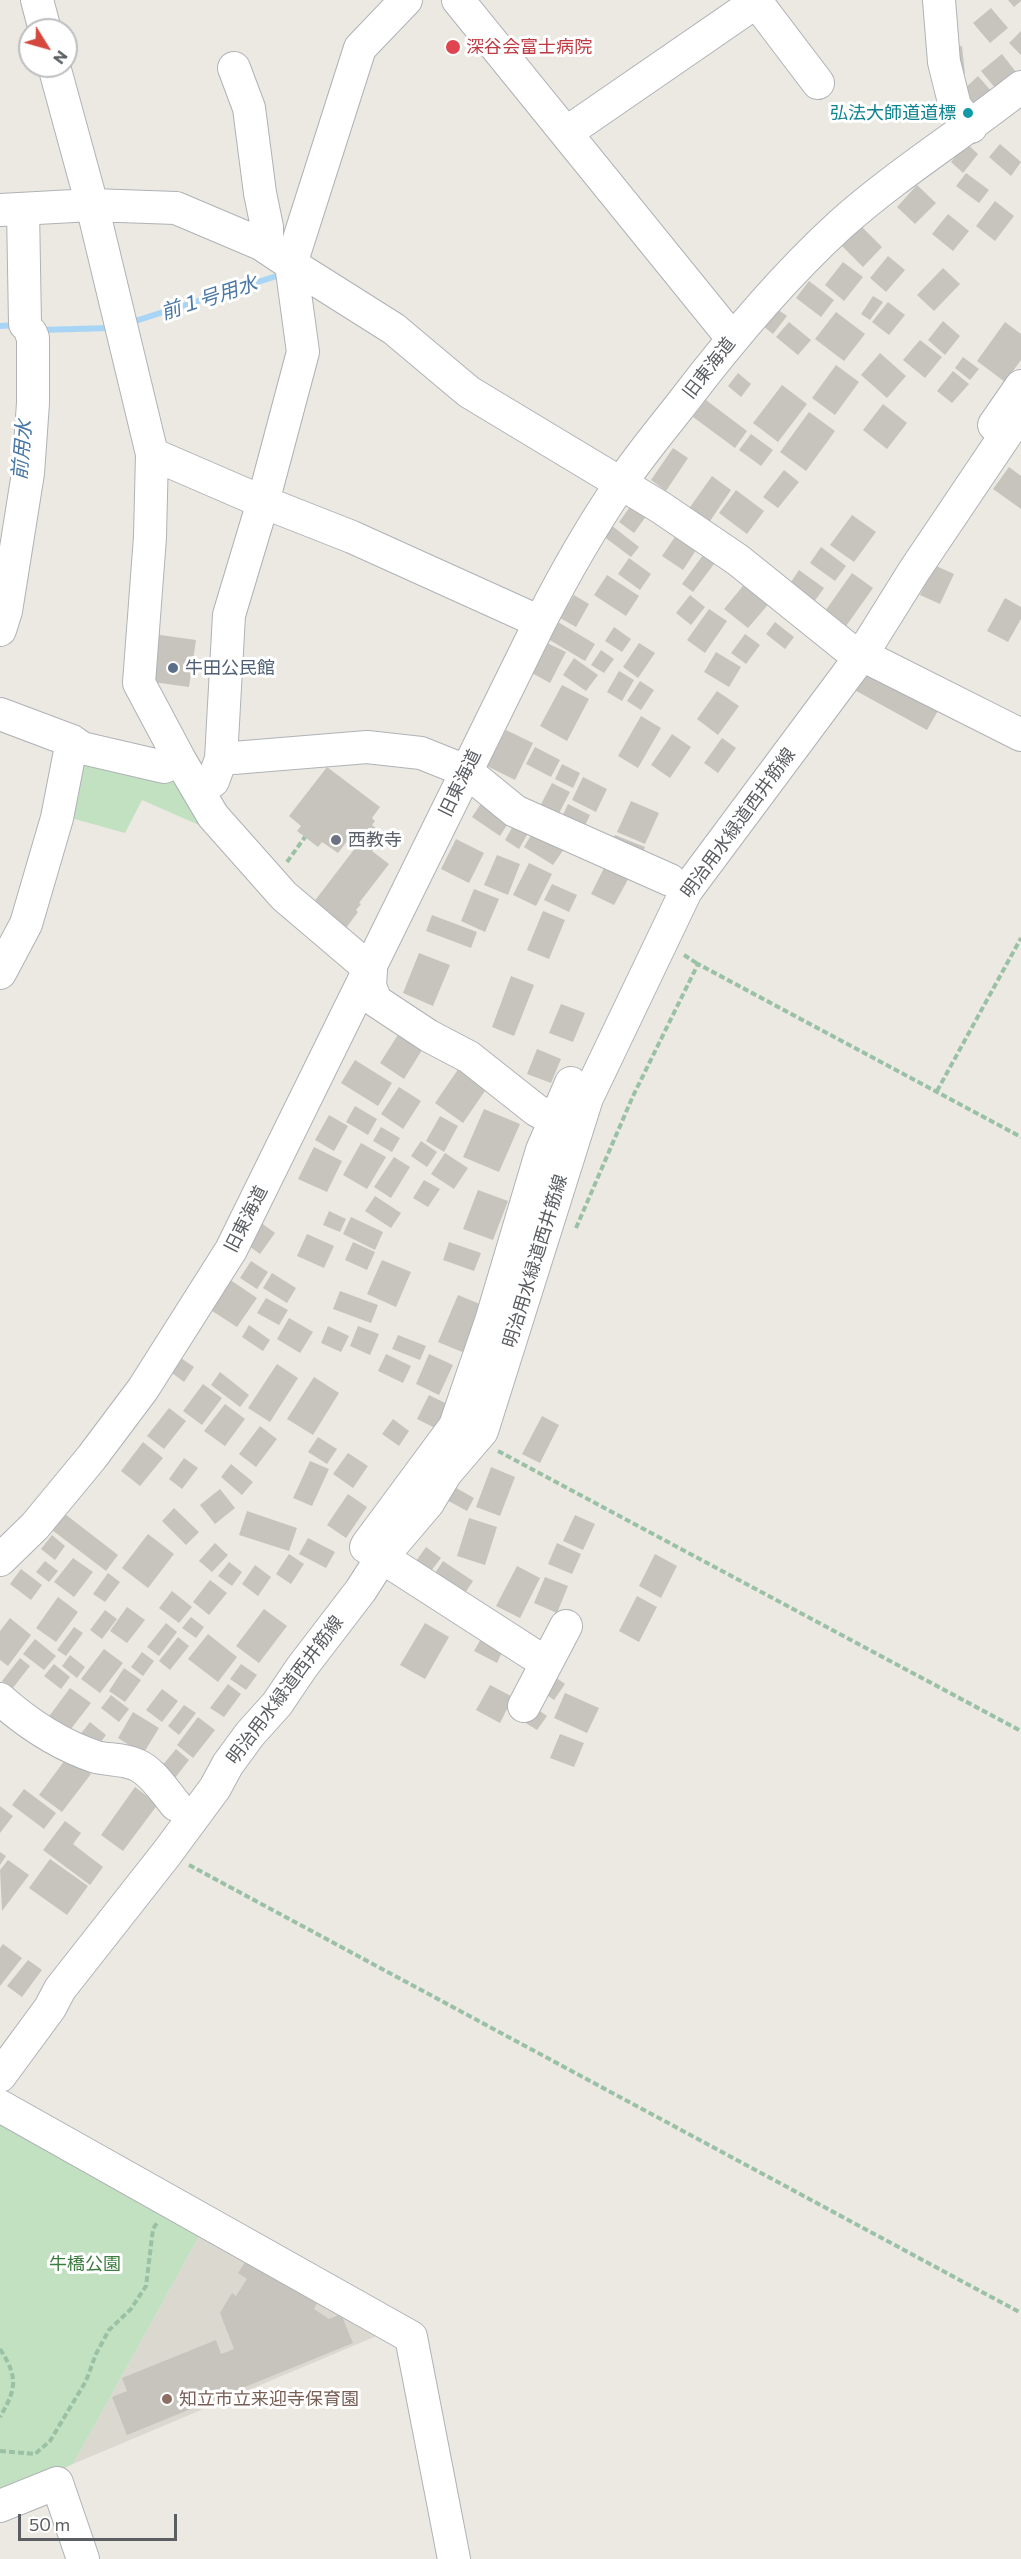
<!DOCTYPE html>
<meta charset="utf-8">
<style>
body{margin:0}
#map{position:relative;width:1021px;height:2559px;overflow:hidden;background:#ebe9e2;font-family:Commissioner,sans-serif}
canvas{display:block}
.north{position:absolute;left:18px;top:18px;width:60px;height:60px;box-sizing:border-box;background:#fff;border:2px solid #bdbec0;border-radius:50%;rotate:127deg;font-size:16px;font-weight:700;line-height:24px;text-align:center;color:#5a5d61}
.north::after{content:'';display:block;margin:auto;width:21px;height:27px;background:#d5483e;clip-path:polygon(50% 0,100% 100%,50% 72%,0 100%)}
.scale{position:absolute;left:18px;top:2514px;width:159px;height:27px;box-sizing:border-box;border:3px solid #5a5d61;border-top:0;padding-left:8px;font-size:18px;line-height:21px;white-space:nowrap;color:#5a5d61;-webkit-text-stroke:4px #fff;paint-order:stroke}
</style>
<div id="map">
<canvas width="1021" height="2559"></canvas>
<div class="north">N</div>
<div class="scale">50 m</div>
</div>
<script>
const context = document.querySelector('canvas').getContext('2d');
context.lineJoin = 'round';
function paint(path, color) { context.fillStyle = color; context.fill(path, 'evenodd'); }
function trace(path, color, width, dash) { context.strokeStyle = color; context.lineWidth = width; context.lineCap = dash ? 'butt' : 'round'; context.setLineDash(dash || []); context.stroke(path); }
function write(font, color, halo, rows, align = 'center') {
  context.font = font + ' Commissioner,"Noto Sans JP",sans-serif'; context.lineWidth = 6; context.setLineDash([]); context.textBaseline = 'middle'; context.strokeStyle = halo; context.fillStyle = color; for (const [text, x, y, turn = 0] of rows) {
    context.save(); context.translate(x, y); context.rotate((+turn || 0) * Math.PI / 180); context.textAlign = isNaN(turn) ? turn : align; if (halo) context.strokeText(text, 0, 0); context.fillText(text, 0, 0); context.restore();
  }
}
const education = new Path2D(`
 M 202,2231 L 379,2335 L 73,2464 Z`);
const green = new Path2D(`
 M 80,759 L 173,779 L 203,818 L 199,825 L 142,800 L 125,833 L 64,816 Z
 M 0,2119 L 202,2231 L 73,2464 L 0,2497 Z`);
const stream = new Path2D(`
 M 132,322 L 283,274
 M 0,326 L 17,325
 M 39,330 L 110,328`);
const building = new Path2D(`
 M 1008,0 L 1021,0 L 1021,1 L 1014,7 Z
 M 991,8 L 1008,28 L 990,43 L 973,23 Z
 M 1021,31 L 1021,55 L 1009,43 Z
 M 962,46 L 965,74 L 952,75 L 949,48 Z
 M 1002,54 L 1016,72 L 996,89 L 981,71 Z
 M 978,76 L 992,92 L 972,109 L 959,94 Z
 M 966,143 L 978,154 L 963,173 L 951,162 Z
 M 1000,144 L 1021,162 L 1011,176 L 989,157 Z
 M 966,173 L 989,190 L 979,203 L 956,186 Z
 M 917,185 L 936,203 L 915,224 L 897,207 Z
 M 995,201 L 1014,216 L 995,241 L 976,226 Z
 M 948,214 L 969,231 L 953,251 L 932,234 Z
 M 861,226 L 882,247 L 863,267 L 841,245 Z
 M 888,256 L 905,270 L 886,292 L 870,278 Z
 M 843,262 L 863,277 L 844,301 L 825,285 Z
 M 943,268 L 960,284 L 934,311 L 917,295 Z
 M 809,281 L 834,300 L 821,317 L 796,298 Z
 M 873,296 L 883,302 L 870,320 L 861,314 Z
 M 888,302 L 905,315 L 889,335 L 872,322 Z
 M 777,309 L 787,316 L 773,334 L 763,326 Z
 M 836,312 L 865,334 L 844,361 L 815,339 Z
 M 943,321 L 960,336 L 945,355 L 928,340 Z
 M 789,322 L 811,340 L 798,355 L 776,337 Z
 M 1005,322 L 1021,334 L 1021,360 L 1005,382 L 977,361 Z
 M 920,340 L 942,357 L 925,378 L 903,360 Z
 M 880,353 L 906,376 L 887,398 L 861,375 Z
 M 963,357 L 979,369 L 970,380 L 955,368 Z
 M 836,365 L 859,382 L 835,415 L 812,398 Z
 M 953,371 L 969,384 L 952,403 L 937,391 Z
 M 738,373 L 751,384 L 741,397 L 728,386 Z
 M 782,385 L 807,404 L 778,442 L 753,423 Z
 M 706,400 L 747,431 L 735,448 L 693,417 Z
 M 883,404 L 907,423 L 887,449 L 863,430 Z
 M 809,412 L 835,431 L 806,471 L 780,452 Z
 M 751,434 L 773,450 L 761,466 L 739,450 Z
 M 673,448 L 688,458 L 666,491 L 651,480 Z
 M 1009,467 L 1021,476 L 1021,509 L 993,489 Z
 M 784,470 L 799,482 L 778,508 L 763,497 Z
 M 712,476 L 731,490 L 708,524 L 688,510 Z
 M 736,490 L 764,511 L 747,534 L 719,513 Z
 M 635,500 L 650,511 L 634,533 L 619,522 Z
 M 852,515 L 876,532 L 854,562 L 830,545 Z
 M 611,525 L 639,547 L 631,557 L 603,536 Z
 M 679,531 L 700,544 L 683,570 L 662,556 Z
 M 821,547 L 846,566 L 835,581 L 810,563 Z
 M 706,551 L 717,560 L 693,592 L 682,584 Z
 M 629,558 L 651,574 L 640,590 L 618,574 Z
 M 934,565 L 954,574 L 940,604 L 920,595 Z
 M 799,570 L 824,588 L 811,606 L 787,588 Z
 M 852,573 L 873,588 L 844,629 L 823,614 Z
 M 607,575 L 639,596 L 626,616 L 594,595 Z
 M 747,581 L 772,600 L 748,628 L 724,609 Z
 M 574,595 L 589,604 L 576,627 L 560,618 Z
 M 690,595 L 705,607 L 691,625 L 676,613 Z
 M 1005,598 L 1021,607 L 1021,619 L 1008,642 L 987,631 Z
 M 709,609 L 727,621 L 705,653 L 687,640 Z
 M 558,622 L 595,644 L 585,661 L 548,639 Z
 M 775,622 L 794,637 L 785,649 L 766,634 Z
 M 614,627 L 631,639 L 622,652 L 605,641 Z
 M 153,634 L 196,640 L 189,687 L 153,682 Z
 M 745,634 L 760,645 L 746,664 L 731,653 Z
 M 547,643 L 566,652 L 550,683 L 532,673 Z
 M 639,643 L 655,653 L 638,678 L 623,667 Z
 M 601,650 L 614,659 L 604,673 L 591,665 Z
 M 716,652 L 741,667 L 729,687 L 704,672 Z
 M 574,658 L 598,675 L 586,691 L 563,675 Z
 M 863,667 L 939,709 L 927,730 L 851,688 Z
 M 619,671 L 634,680 L 622,701 L 607,692 Z
 M 640,681 L 654,690 L 641,710 L 627,701 Z
 M 562,685 L 589,699 L 567,741 L 540,726 Z
 M 717,691 L 739,706 L 718,735 L 697,719 Z
 M 641,716 L 661,728 L 638,768 L 618,756 Z
 M 506,730 L 533,743 L 515,780 L 487,766 Z
 M 672,734 L 691,747 L 670,778 L 651,765 Z
 M 722,738 L 736,748 L 718,773 L 704,763 Z
 M 535,747 L 560,760 L 551,777 L 526,764 Z
 M 562,764 L 580,773 L 573,788 L 555,779 Z
 M 327,767 L 380,807 L 372,818 L 375,821 L 372,825 L 384,835 L 372,851 L 389,864 L 359,903 L 361,904 L 356,910 L 358,912 L 346,928 L 313,903 L 356,847 L 347,841 L 338,853 L 322,842 L 318,847 L 297,831 L 301,826 L 289,816 Z
 M 583,777 L 607,789 L 596,812 L 572,800 Z
 M 552,783 L 570,792 L 555,821 L 537,812 Z
 M 484,799 L 512,817 L 500,836 L 472,817 Z
 M 631,801 L 659,813 L 645,844 L 617,832 Z
 M 568,804 L 590,815 L 581,834 L 559,823 Z
 M 517,819 L 531,828 L 519,849 L 505,840 Z
 M 536,827 L 566,846 L 553,865 L 524,847 Z
 M 615,835 L 645,847 L 640,859 L 610,846 Z
 M 456,839 L 484,853 L 469,883 L 441,869 Z
 M 497,855 L 520,864 L 508,895 L 484,885 Z
 M 607,862 L 631,874 L 614,905 L 591,894 Z
 M 529,863 L 552,874 L 536,906 L 513,895 Z
 M 552,884 L 577,895 L 569,912 L 544,900 Z
 M 474,889 L 499,899 L 485,932 L 461,921 Z
 M 543,911 L 565,920 L 549,959 L 527,950 Z
 M 432,915 L 477,932 L 471,948 L 426,931 Z
 M 419,953 L 450,965 L 433,1006 L 403,993 Z
 M 511,976 L 534,985 L 514,1036 L 492,1027 Z
 M 561,1004 L 585,1013 L 573,1042 L 549,1033 Z
 M 403,1027 L 427,1042 L 404,1079 L 380,1063 Z
 M 537,1049 L 561,1059 L 551,1083 L 527,1074 Z
 M 355,1060 L 392,1083 L 378,1106 L 341,1083 Z
 M 459,1068 L 487,1088 L 463,1123 L 435,1103 Z
 M 399,1087 L 421,1101 L 403,1129 L 381,1114 Z
 M 355,1106 L 377,1119 L 368,1135 L 346,1122 Z
 M 484,1109 L 520,1124 L 499,1172 L 463,1157 Z
 M 329,1115 L 348,1126 L 334,1151 L 315,1140 Z
 M 440,1116 L 458,1126 L 444,1152 L 426,1141 Z
 M 381,1127 L 400,1138 L 392,1152 L 373,1141 Z
 M 421,1141 L 437,1152 L 427,1167 L 411,1156 Z
 M 361,1143 L 386,1157 L 367,1189 L 343,1175 Z
 M 314,1147 L 342,1161 L 327,1192 L 298,1179 Z
 M 445,1153 L 468,1168 L 454,1189 L 431,1174 Z
 M 394,1157 L 410,1167 L 391,1198 L 374,1187 Z
 M 424,1180 L 440,1189 L 428,1207 L 413,1198 Z
 M 478,1190 L 508,1201 L 493,1240 L 463,1229 Z
 M 375,1196 L 401,1213 L 391,1228 L 365,1211 Z
 M 329,1211 L 346,1219 L 340,1232 L 323,1225 Z
 M 351,1217 L 383,1232 L 375,1250 L 343,1234 Z
 M 260,1222 L 275,1233 L 260,1254 L 245,1243 Z
 M 307,1234 L 334,1246 L 324,1268 L 297,1256 Z
 M 353,1242 L 375,1252 L 367,1270 L 345,1260 Z
 M 449,1242 L 481,1253 L 474,1271 L 443,1260 Z
 M 382,1260 L 411,1272 L 396,1307 L 367,1294 Z
 M 251,1261 L 268,1272 L 257,1289 L 240,1278 Z
 M 272,1273 L 296,1288 L 287,1303 L 263,1288 Z
 M 229,1279 L 257,1298 L 237,1327 L 209,1309 Z
 M 340,1291 L 378,1305 L 371,1323 L 333,1309 Z
 M 458,1295 L 487,1307 L 467,1354 L 438,1342 Z
 M 266,1298 L 288,1310 L 279,1325 L 257,1313 Z
 M 289,1318 L 313,1332 L 300,1353 L 277,1339 Z
 M 249,1325 L 270,1340 L 263,1351 L 242,1337 Z
 M 328,1326 L 349,1336 L 341,1352 L 321,1343 Z
 M 358,1326 L 379,1334 L 370,1355 L 350,1346 Z
 M 398,1335 L 426,1346 L 420,1360 L 392,1349 Z
 M 386,1354 L 411,1366 L 403,1383 L 378,1371 Z
 M 429,1354 L 453,1365 L 439,1395 L 416,1384 Z
 M 178,1356 L 194,1367 L 184,1382 L 168,1370 Z
 M 277,1364 L 298,1378 L 270,1422 L 248,1408 Z
 M 220,1372 L 249,1395 L 240,1407 L 211,1385 Z
 M 314,1377 L 339,1393 L 313,1435 L 287,1419 Z
 M 203,1384 L 222,1398 L 202,1425 L 183,1411 Z
 M 429,1395 L 451,1406 L 439,1430 L 417,1419 Z
 M 225,1404 L 245,1419 L 225,1446 L 204,1431 Z
 M 169,1408 L 186,1421 L 164,1449 L 147,1436 Z
 M 542,1416 L 559,1425 L 540,1463 L 522,1454 Z
 M 393,1419 L 409,1431 L 399,1446 L 382,1434 Z
 M 260,1426 L 277,1439 L 256,1467 L 239,1454 Z
 M 318,1437 L 337,1449 L 327,1464 L 308,1452 Z
 M 143,1442 L 163,1458 L 140,1486 L 121,1471 Z
 M 348,1453 L 368,1466 L 353,1488 L 333,1474 Z
 M 184,1458 L 198,1468 L 182,1489 L 169,1479 Z
 M 310,1461 L 329,1469 L 312,1506 L 293,1498 Z
 M 231,1464 L 253,1482 L 242,1495 L 221,1477 Z
 M 491,1467 L 515,1477 L 500,1516 L 476,1507 Z
 M 451,1485 L 474,1498 L 467,1511 L 443,1498 Z
 M 220,1489 L 235,1508 L 215,1524 L 200,1505 Z
 M 348,1494 L 367,1507 L 346,1538 L 327,1525 Z
 M 174,1508 L 199,1532 L 186,1545 L 162,1521 Z
 M 247,1511 L 297,1528 L 289,1551 L 239,1535 Z
 M 65,1514 L 118,1555 L 106,1571 L 52,1530 Z
 M 575,1515 L 595,1524 L 583,1550 L 563,1541 Z
 M 469,1518 L 497,1527 L 485,1565 L 457,1556 Z
 M 148,1534 L 174,1554 L 148,1588 L 122,1568 Z
 M 52,1535 L 65,1546 L 55,1560 L 41,1549 Z
 M 308,1538 L 335,1552 L 326,1568 L 299,1554 Z
 M 215,1543 L 228,1555 L 212,1572 L 199,1561 Z
 M 557,1543 L 581,1554 L 572,1574 L 548,1564 Z
 M 426,1547 L 441,1558 L 428,1575 L 414,1564 Z
 M 289,1554 L 304,1564 L 291,1584 L 276,1574 Z
 M 655,1554 L 677,1566 L 661,1598 L 639,1586 Z
 M 73,1558 L 93,1572 L 74,1597 L 54,1582 Z
 M 45,1561 L 58,1571 L 49,1582 L 36,1572 Z
 M 443,1561 L 473,1581 L 461,1599 L 431,1579 Z
 M 229,1562 L 242,1572 L 232,1586 L 218,1576 Z
 M 255,1565 L 271,1577 L 258,1596 L 242,1584 Z
 M 517,1566 L 540,1578 L 520,1618 L 496,1606 Z
 M 21,1569 L 42,1585 L 31,1600 L 10,1584 Z
 M 108,1573 L 120,1582 L 105,1602 L 93,1594 Z
 M 545,1577 L 568,1586 L 557,1613 L 534,1603 Z
 M 210,1580 L 227,1593 L 209,1615 L 193,1602 Z
 M 172,1591 L 192,1607 L 179,1623 L 159,1608 Z
 M 637,1596 L 657,1607 L 639,1642 L 619,1631 Z
 M 58,1597 L 78,1612 L 56,1642 L 36,1628 Z
 M 127,1607 L 145,1620 L 127,1643 L 110,1631 Z
 M 264,1609 L 287,1626 L 259,1663 L 236,1646 Z
 M 105,1610 L 117,1619 L 102,1639 L 90,1630 Z
 M 191,1617 L 204,1627 L 196,1638 L 182,1628 Z
 M 10,1618 L 31,1635 L 8,1666 L 0,1660 L 0,1631 Z
 M 166,1623 L 177,1632 L 159,1656 L 147,1647 Z
 M 425,1623 L 449,1637 L 425,1679 L 400,1665 Z
 M 74,1627 L 83,1633 L 66,1656 L 57,1650 Z
 M 208,1634 L 237,1657 L 218,1682 L 188,1659 Z
 M 178,1637 L 189,1646 L 170,1670 L 159,1661 Z
 M 482,1637 L 504,1648 L 497,1663 L 474,1651 Z
 M 35,1639 L 56,1656 L 44,1670 L 23,1654 Z
 M 104,1649 L 123,1663 L 100,1693 L 81,1679 Z
 M 142,1652 L 154,1661 L 143,1676 L 131,1667 Z
 M 70,1655 L 85,1667 L 77,1678 L 62,1666 Z
 M 20,1658 L 30,1666 L 12,1689 L 2,1681 Z
 M 54,1664 L 70,1677 L 61,1689 L 44,1676 Z
 M 241,1664 L 257,1675 L 246,1690 L 230,1679 Z
 M 124,1668 L 141,1680 L 125,1702 L 109,1691 Z
 M 551,1674 L 565,1684 L 554,1700 L 540,1690 Z
 M 228,1684 L 241,1694 L 224,1717 L 210,1708 Z
 M 490,1685 L 513,1697 L 500,1723 L 476,1710 Z
 M 70,1688 L 91,1703 L 67,1734 L 47,1719 Z
 M 162,1689 L 178,1701 L 162,1722 L 146,1710 Z
 M 565,1693 L 599,1708 L 587,1733 L 554,1718 Z
 M 111,1695 L 129,1709 L 119,1722 L 101,1708 Z
 M 184,1705 L 196,1713 L 179,1735 L 168,1726 Z
 M 534,1707 L 547,1716 L 537,1730 L 524,1722 Z
 M 133,1712 L 159,1728 L 143,1754 L 118,1738 Z
 M 198,1717 L 215,1730 L 193,1758 L 177,1745 Z
 M 90,1722 L 106,1735 L 95,1750 L 78,1737 Z
 M 560,1734 L 584,1743 L 574,1767 L 550,1758 Z
 M 176,1749 L 189,1760 L 175,1778 L 161,1767 Z
 M 68,1756 L 91,1774 L 62,1812 L 39,1795 Z
 M 135,1787 L 158,1804 L 123,1851 L 101,1835 Z
 M 24,1789 L 56,1813 L 44,1829 L 12,1805 Z
 M 0,1806 L 13,1816 L 0,1833 Z
 M 65,1821 L 81,1833 L 73,1844 L 103,1867 L 90,1885 L 43,1850 Z
 M 0,1852 L 6,1856 L 0,1865 Z
 M 50,1859 L 88,1886 L 67,1915 L 29,1888 Z
 M 8,1860 L 29,1875 L 2,1911 L 0,1870 Z
 M 3,1944 L 22,1958 L 0,1986 L 0,1948 Z
 M 28,1960 L 42,1970 L 22,1997 L 7,1986 Z
 M 246,2261 L 317,2303 L 314,2309 L 329,2319 L 341,2314 L 353,2343 L 127,2435 L 112,2397 L 127,2391 L 122,2378 L 216,2340 L 221,2354 L 234,2349 L 220,2313 L 232,2293 L 236,2296 L 247,2279 L 238,2273 Z`);
const path = new Path2D(`
 M 287,862 L 305,837
 M 684,955 L 698,964
 M 937,1091 L 1021,938
 M 576,1228 L 633,1096 L 698,964 L 1021,1137
 M 498,1451 L 1021,1731
 M 189,1865 L 1021,2313
 M 0,2349 C 18,2377 17,2388 0,2417
 M 0,2451 L 35,2454 L 50,2441 L 86,2381 L 96,2354 L 109,2330 L 131,2309 L 146,2286 L 153,2229 L 157,2223`);
const minor = new Path2D(`
 M 37,0 L 45,30
 M 458,0 L 732,338
 M 755,0 L 818,83
 M 939,0 L 944,62 L 955,106 L 971,127
 M 54,66 L 92,205 L 152,454 L 150,537 L 139,683 L 180,760
 M 234,68 L 249,108 L 260,193 L 267,227 L 267,248
 M 566,133 L 759,0
 M 23,209 L 25,324
 M 0,210 L 92,205 L 176,208 L 261,244 L 291,264 L 360,48 L 406,0
 M 994,425 L 1021,386
 M 152,454 L 263,502 L 352,537 L 540,622
 M 0,630 L 6,611 L 28,473 L 33,403 L 33,338 L 31,333
 M 0,714 L 72,741 L 82,748 L 164,767 L 180,760 L 213,816 L 284,896 L 371,970 L 370,986 L 376,1001 L 429,1036 L 469,1057 L 536,1110 L 556,1121
 M 221,759 L 367,747 L 421,753 L 466,771 L 515,811 L 670,880
 M 199,791 L 213,781 L 221,759 L 229,615 L 263,502 L 303,352 L 291,264 L 394,329 L 469,392 L 660,507 L 738,560 L 846,647 L 1021,735
 M 0,973 L 26,924 L 57,818 L 72,741
 M 367,1545 L 455,1426 L 491,1321 L 542,1150 L 571,1083
 M 366,1547 L 546,1663
 M 0,1560 L 35,1526 L 92,1457 L 143,1389 L 231,1250 L 540,622 C 564,575 590,529 620,485 C 639,456 662,429 683,402 C 731,339 782,278 840,225 C 897,174 962,134 1021,87
 M 0,1699 C 28,1724 60,1745 96,1757 C 109,1760 125,1759 137,1765 C 153,1772 165,1792 176,1805
 M 524,1706 L 566,1626
 M 0,2076 L 50,2008 L 60,1989 L 167,1853 L 215,1788 L 228,1764 L 250,1734 L 277,1704 L 302,1667 L 361,1590 L 382,1557 L 428,1503 L 446,1473 L 482,1431 L 587,1098 L 686,891 L 861,656 L 914,571 L 1021,412
 M 0,2106 L 411,2337 L 454,2559
 M 0,2506 L 57,2483 L 83,2559`);
const markers = [
 [453,47,8,"#e0444e"],
 [968,113,6,"#0f9aa8"],
 [173,668,6,"#5c6f8a"],
 [336,840,6,"#6b7280"],
 [167,2399,6,"#8d6e63"]
];
const healthNames = [
 ["深谷会富士病院",466,47]
];
const cultureNames = [
 ["弘法大師道道標",956,113]
];
const streetNames = [
 ["旧東海道",709,368,-52],
 ["旧東海道",460,783,-64],
 ["明治用水緑道西井筋線",738,823,-54],
 ["旧東海道",246,1219,-63],
 ["明治用水緑道西井筋線",535,1261,-73],
 ["明治用水緑道西井筋線",285,1690,-53]
];
const serviceNames = [
 ["牛田公民館",185,668]
];
const worshipNames = [
 ["西教寺",348,840]
];
const parkNames = [
 ["牛橋公園",85,2264]
];
const educationNames = [
 ["知立市立来迎寺保育園",179,2399]
];
const waterNames = [
 ["前１号用水",209,298,-18],
 ["前用水",22,450,-85]
];
paint(education, '#dbd8d0');
paint(green, '#c1e1c1');
trace(stream, '#a8d5f5', 6);
paint(building, '#c7c4be');
trace(minor, '#afb2b6', 34);
trace(path, '#9ac1a5', 4, [6, 3]);
trace(minor, '#fff', 32);
for (const [x, y, r, color] of markers) { const dot = new Path2D(); dot.arc(x, y, r, 0, 2 * Math.PI); context.fillStyle = color; context.fill(dot); trace(dot, '#fff', 2); }
write('18px', '#be3a42', '#fff', healthNames, 'left');
write('18px', '#0d838f', '#fff', cultureNames, 'right');
write('18px', '#5a5d61', '#fff', streetNames);
write('18px', '#4e5e75', '#fff', serviceNames, 'left');
write('18px', '#5b616d', '#fff', worshipNames, 'left');
write('18px', '#3d7d3f', '#fff', parkNames);
write('18px', '#785e54', '#fff', educationNames, 'left');
write('italic 20px', '#4877a5', '#fff', waterNames);
</script>
